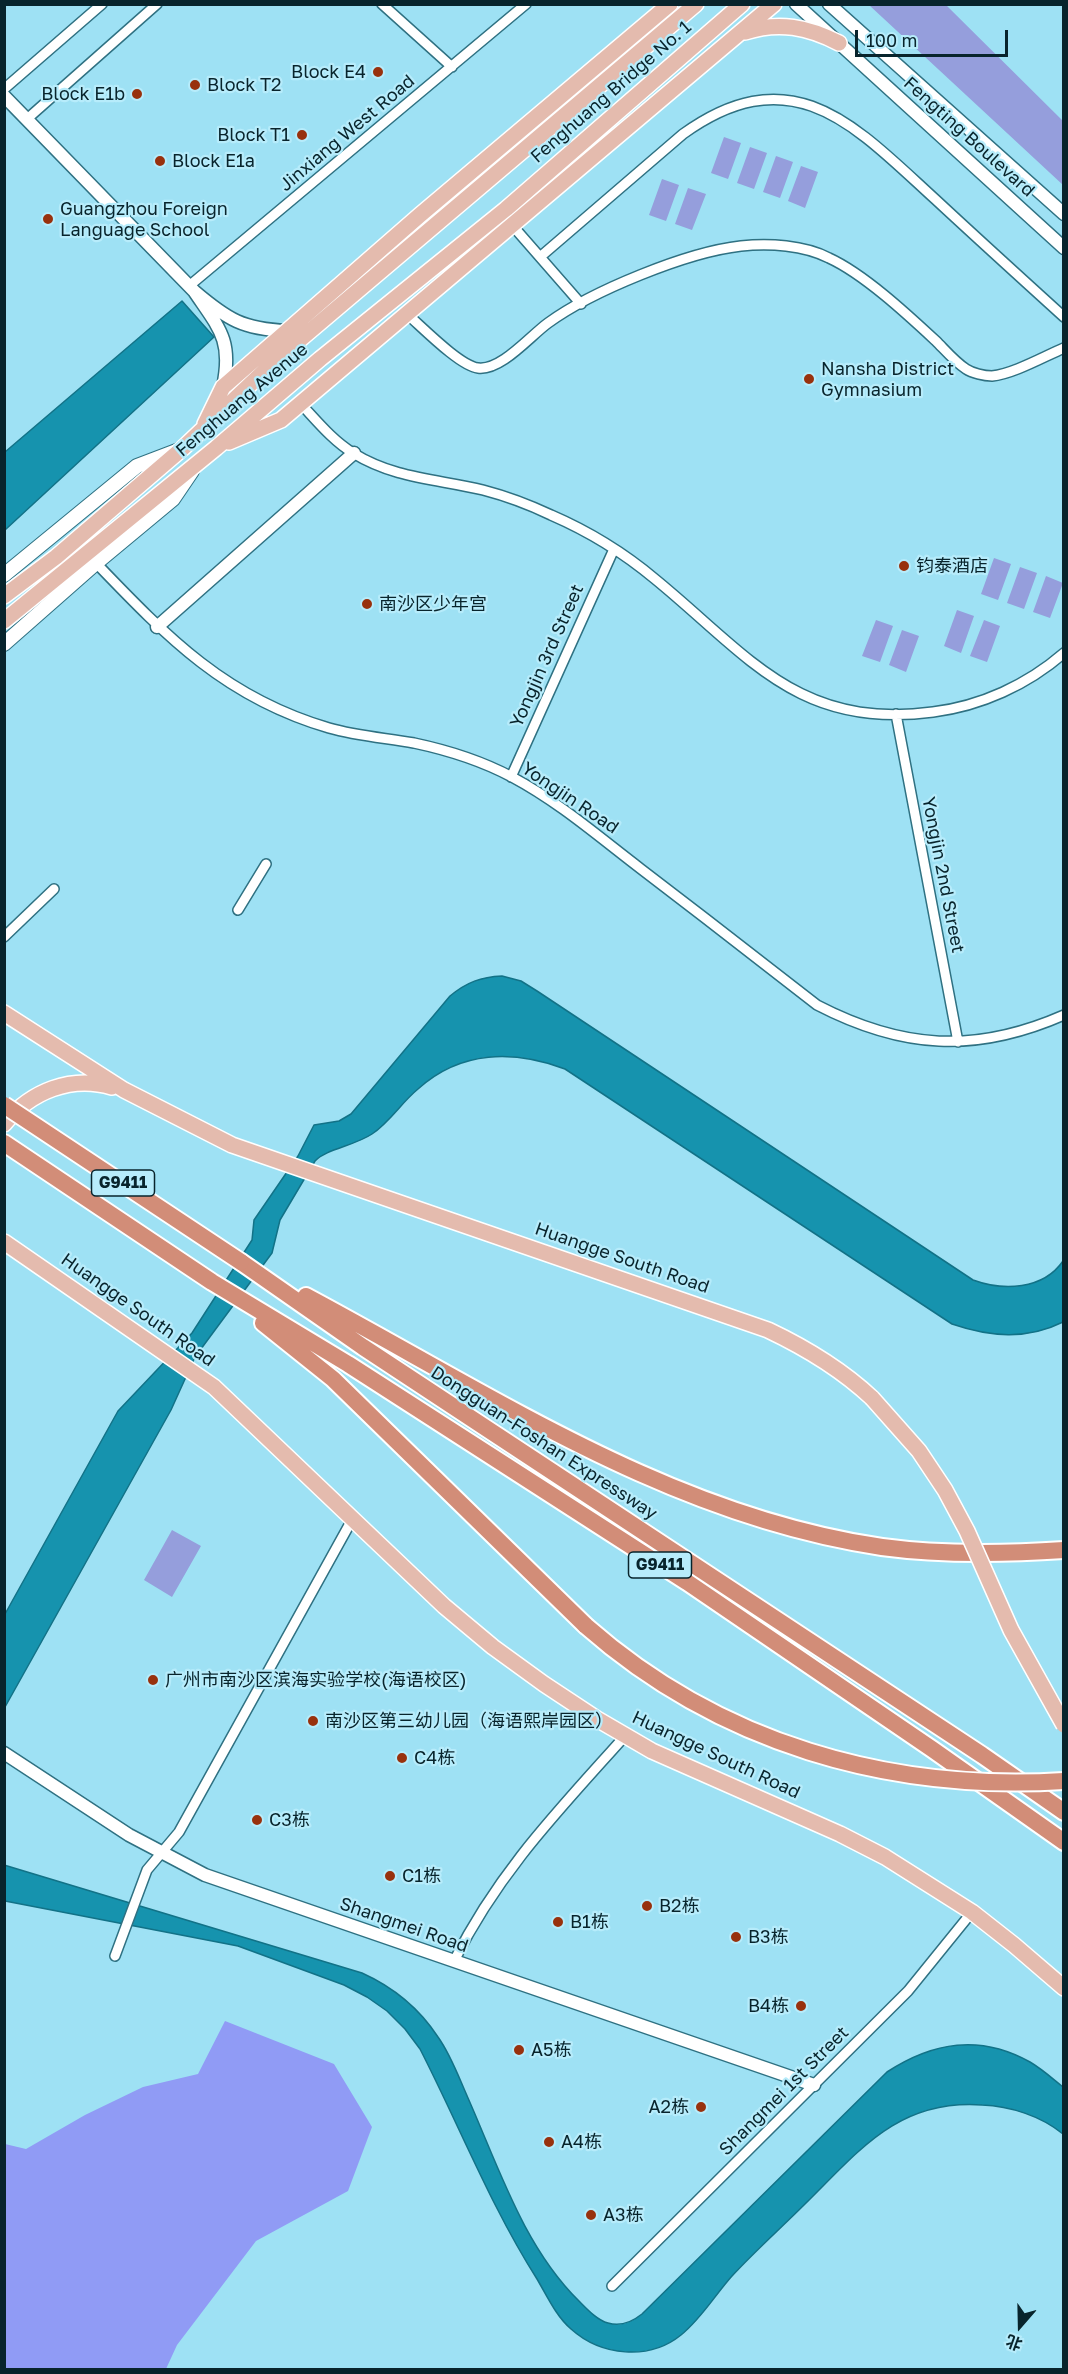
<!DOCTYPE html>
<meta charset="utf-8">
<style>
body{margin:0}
#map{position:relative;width:1068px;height:2374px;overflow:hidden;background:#9ee1f4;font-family:"Golos Text","Noto Sans SC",sans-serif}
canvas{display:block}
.frame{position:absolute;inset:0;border:6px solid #08242c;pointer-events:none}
.north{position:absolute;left:990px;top:2296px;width:60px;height:60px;-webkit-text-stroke:4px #b7ecfb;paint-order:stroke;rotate:200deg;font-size:16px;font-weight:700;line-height:24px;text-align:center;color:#08242c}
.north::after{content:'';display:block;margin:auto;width:21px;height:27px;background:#08242c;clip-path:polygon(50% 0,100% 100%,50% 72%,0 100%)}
.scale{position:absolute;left:855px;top:30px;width:153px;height:27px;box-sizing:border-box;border:3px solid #08242c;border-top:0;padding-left:8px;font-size:18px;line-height:21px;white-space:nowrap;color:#08242c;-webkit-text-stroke:4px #b7ecfb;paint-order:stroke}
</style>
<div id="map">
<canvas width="1068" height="2374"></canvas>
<div class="frame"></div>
<div class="north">北</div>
<div class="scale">100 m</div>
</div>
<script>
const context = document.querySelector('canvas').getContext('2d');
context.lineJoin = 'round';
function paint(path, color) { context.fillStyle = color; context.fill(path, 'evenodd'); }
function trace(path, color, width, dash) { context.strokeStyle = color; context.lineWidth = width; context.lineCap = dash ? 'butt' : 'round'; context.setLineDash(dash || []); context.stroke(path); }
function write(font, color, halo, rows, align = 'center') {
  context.font = font + ' "Golos Text","Noto Sans SC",sans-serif'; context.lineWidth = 4.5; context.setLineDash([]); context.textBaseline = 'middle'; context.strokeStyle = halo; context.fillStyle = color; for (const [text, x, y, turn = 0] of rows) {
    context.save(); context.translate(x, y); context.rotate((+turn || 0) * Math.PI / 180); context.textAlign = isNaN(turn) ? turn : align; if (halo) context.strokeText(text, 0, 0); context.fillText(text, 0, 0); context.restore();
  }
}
const green = new Path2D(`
 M 869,5 L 946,5 L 1063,121 L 1063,185 Z
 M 724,137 L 741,143 L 728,179 L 711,173 Z
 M 750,147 L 767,153 L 754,189 L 737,183 Z
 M 776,156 L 793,162 L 780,198 L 763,192 Z
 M 801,166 L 818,172 L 805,208 L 788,201 Z
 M 662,179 L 679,185 L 666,221 L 649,215 Z
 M 688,188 L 706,194 L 692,230 L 675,224 Z
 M 994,558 L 1011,564 L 998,600 L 981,594 Z
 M 1020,567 L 1037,573 L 1024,609 L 1007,603 Z
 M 1046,576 L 1063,583 L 1050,618 L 1033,612 Z
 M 957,610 L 974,616 L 961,653 L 944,646 Z
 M 876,620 L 893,626 L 880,662 L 862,656 Z
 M 984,620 L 1000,626 L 987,662 L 970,656 Z
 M 902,630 L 919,636 L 906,672 L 889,665 Z
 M 172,1530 L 201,1546 L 172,1597 L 144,1580 Z`);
const forest = new Path2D(`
 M 225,2021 L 334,2064 L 372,2127 L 348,2191 L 256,2241 L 177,2345 L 166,2369 L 5,2369 L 5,2144 L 26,2149 L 85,2115 L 143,2087 L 198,2074 Z`);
const water = new Path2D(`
 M 182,301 L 214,337 L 5,530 L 5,452 Z
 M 502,976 L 521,981 L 537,991 L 973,1280 C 1003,1291 1043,1290 1063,1261 L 1063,1322 C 1027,1340 990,1337 952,1324 L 565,1069 C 514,1050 461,1050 418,1089 C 401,1103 390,1122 372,1134 C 354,1146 326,1149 315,1161 L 280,1220 L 272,1253 L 195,1357 L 171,1410 L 5,1707 L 5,1614 L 118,1411 L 192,1333 L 252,1240 L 254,1220 L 298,1156 L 314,1125 L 339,1121 L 351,1114 L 450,996 C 467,982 481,977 502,976 Z
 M 4,1865 L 362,1973 C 393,1987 419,2008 438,2037 C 451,2055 459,2078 468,2098 C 499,2168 524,2247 579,2301 C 587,2309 597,2320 608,2323 C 621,2327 632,2322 642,2314 L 887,2072 C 933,2042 980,2034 1030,2062 C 1042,2069 1053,2079 1063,2087 L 1063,2134 C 1041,2116 1010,2106 982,2105 C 898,2099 859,2151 805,2204 C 781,2228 755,2251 732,2276 C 715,2295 701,2319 681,2335 C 649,2361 601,2356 571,2329 C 556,2316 547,2296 537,2279 C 491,2207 459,2125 420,2049 L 405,2029 L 387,2011 L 367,1997 L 344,1985 L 238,1946 L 5,1901 Z`);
const minor = new Path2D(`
 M 382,4 L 452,67
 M 4,89 L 102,4
 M 27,119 L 157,4
 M 512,225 L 581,304
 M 540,257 L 683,134 C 793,55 855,126 935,199 C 978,239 1021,278 1064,317
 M 189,286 L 526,4
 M 407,314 C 422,327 460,366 478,368 C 501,371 530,336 548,323 C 592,291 687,252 741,246 C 769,243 804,245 829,258 C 864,274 908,315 936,341 C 945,350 955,362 966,369 C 972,373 984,376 992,376 C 1013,374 1043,357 1064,348
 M 300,403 C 317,421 332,440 353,453 C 395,479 438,479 483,490 C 506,496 530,505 551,515 C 588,531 624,553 655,579 C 748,655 798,730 933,712 C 981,706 1027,685 1064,653
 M 96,563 C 168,638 226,698 329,728 C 357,736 386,738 414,743 C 447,750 482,761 512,777 C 559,802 599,837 641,869 C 700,914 758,959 817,1005 C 902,1049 975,1054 1064,1015
 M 896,714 L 958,1042
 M 511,777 L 614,549
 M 238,910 L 266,864
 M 4,937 L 54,889
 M 115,1956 L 147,1870 L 179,1832 L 353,1518
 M 454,1961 C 499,1871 559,1810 625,1736
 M 612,2286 L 908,1991 L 972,1912`);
const tertiary = new Path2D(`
 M 796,4 L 1064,248
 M 829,4 L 1064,214
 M 4,96 L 194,291
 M 223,387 C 233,340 219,328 194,291 C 228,320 243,329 287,331
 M 157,627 L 354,453
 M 4,1753 L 129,1835 L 205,1875 L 814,2085`);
const secondary = new Path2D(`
 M 4,575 L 137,466 L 179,450
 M 4,644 L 96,563 L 173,499 L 192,471`);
const primary = new Path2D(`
 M 745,32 C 779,21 808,27 839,43
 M 205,424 L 223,387 L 420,215 L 670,4
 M 229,442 L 281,420 L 774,4
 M 4,596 L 56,557 L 183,448 L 277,359 L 696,4
 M 4,621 L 216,448 L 320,359 L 506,209 L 742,4
 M 4,1013 L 124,1090 L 232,1145 L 768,1330 C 806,1348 841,1369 872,1398
 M 4,1124 C 31,1091 71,1075 112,1087
 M 4,1242 L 214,1387 L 444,1606 L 493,1647 L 544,1684 L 597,1719 L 652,1751 L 840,1834 L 885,1857 L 972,1912 L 1014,1945 L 1064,1988`);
const motorway = new Path2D(`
 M 4,1143 L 212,1282 L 348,1364 L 687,1582 L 932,1749 L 1064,1842
 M 241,1262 L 363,1347 L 982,1755 L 1064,1812
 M 306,1296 C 490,1394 670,1516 882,1547 C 941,1555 1004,1554 1064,1550
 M 263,1323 L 333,1379 L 586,1626`);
const primaryBridge = new Path2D(`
 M 872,1398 L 919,1451 L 945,1490 L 967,1531 L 1011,1630 L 1064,1725`);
const motorwayBridge = new Path2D(`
 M 4,1105 L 241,1262
 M 586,1626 C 719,1743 888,1792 1064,1781`);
const markers = [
 [378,72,6,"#98310d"],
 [195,85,6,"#98310d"],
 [137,94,6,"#98310d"],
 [302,135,6,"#98310d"],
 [160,161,6,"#98310d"],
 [48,219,6,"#98310d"],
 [809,379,6,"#98310d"],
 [904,566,6,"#98310d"],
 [367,604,6,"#98310d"],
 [153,1680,6,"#98310d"],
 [313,1721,6,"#98310d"],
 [402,1758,6,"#98310d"],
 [257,1820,6,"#98310d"],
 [390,1876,6,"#98310d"],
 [647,1906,6,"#98310d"],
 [558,1922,6,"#98310d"],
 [736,1937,6,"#98310d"],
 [801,2006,6,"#98310d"],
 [519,2050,6,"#98310d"],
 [701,2107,6,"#98310d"],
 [549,2142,6,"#98310d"],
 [591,2215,6,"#98310d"]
];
const shields = [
 [123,1183,63],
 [660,1565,63]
];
const shieldNames = [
 ["G9411",123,1183],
 ["G9411",660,1565]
];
const poiNames = [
 ["Block E4",366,72,"right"],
 ["Block T2",207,85],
 ["Block E1b",125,94,"right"],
 ["Block T1",290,135,"right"],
 ["Block E1a",172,161],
 ["Guangzhou Foreign",60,209],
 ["Language School",60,230],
 ["Nansha District",821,369],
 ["Gymnasium",821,390],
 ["钧泰酒店",916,566],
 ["南沙区少年宫",379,604],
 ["广州市南沙区滨海实验学校(海语校区)",165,1680],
 ["南沙区第三幼儿园（海语熙岸园区）",325,1721],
 ["C4栋",414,1758],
 ["C3栋",269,1820],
 ["C1栋",402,1876],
 ["B2栋",659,1906],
 ["B1栋",570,1922],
 ["B3栋",748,1937],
 ["B4栋",789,2006,"right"],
 ["A5栋",531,2050],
 ["A2栋",689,2107,"right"],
 ["A4栋",561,2142],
 ["A3栋",603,2215]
];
const streetNames = [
 ["Fenghuang Bridge No. 1",611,92,-41],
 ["Jinxiang West Road",347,133,-40],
 ["Fengting Boulevard",969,137,42],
 ["Fenghuang Avenue",242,400,-40],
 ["Yongjin 3rd Street",547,656,-66],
 ["Yongjin Road",570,798,34],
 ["Yongjin 2nd Street",943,875,79],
 ["Huangge South Road",622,1258,19],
 ["Huangge South Road",138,1310,35],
 ["Dongguan-Foshan Expressway",544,1443,33],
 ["Huangge South Road",716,1755,25],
 ["Shangmei Road",404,1925,19],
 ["Shangmei 1st Street",784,2091,-45]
];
paint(green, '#959edc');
paint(forest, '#909bf5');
paint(water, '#1693ae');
trace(water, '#127287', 1.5);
trace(minor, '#2f7182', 12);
trace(tertiary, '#2f7182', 15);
trace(secondary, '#2f7182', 16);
trace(primary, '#fff', 18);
trace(motorway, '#fff', 20);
trace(minor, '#fff', 9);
trace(tertiary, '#fff', 12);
trace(secondary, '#fff', 14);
trace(primary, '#e4bbae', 15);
trace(motorway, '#d28d78', 16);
trace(primaryBridge, '#fff', 18, []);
trace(motorwayBridge, '#fff', 20, []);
trace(primaryBridge, '#e4bbae', 15);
trace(motorwayBridge, '#d28d78', 16);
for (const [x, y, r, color] of markers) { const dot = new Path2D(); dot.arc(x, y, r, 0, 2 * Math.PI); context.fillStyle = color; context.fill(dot); trace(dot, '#b7ecfb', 2); }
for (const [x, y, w] of shields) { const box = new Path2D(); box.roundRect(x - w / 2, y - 13, w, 26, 4.5); context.fillStyle = '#b7ecfb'; context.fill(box); trace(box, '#08242c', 1.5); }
write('bold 16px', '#08242c', null, shieldNames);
write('18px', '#08242c', '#b7ecfb', poiNames, 'left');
write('18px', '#08242c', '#b7ecfb', streetNames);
</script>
